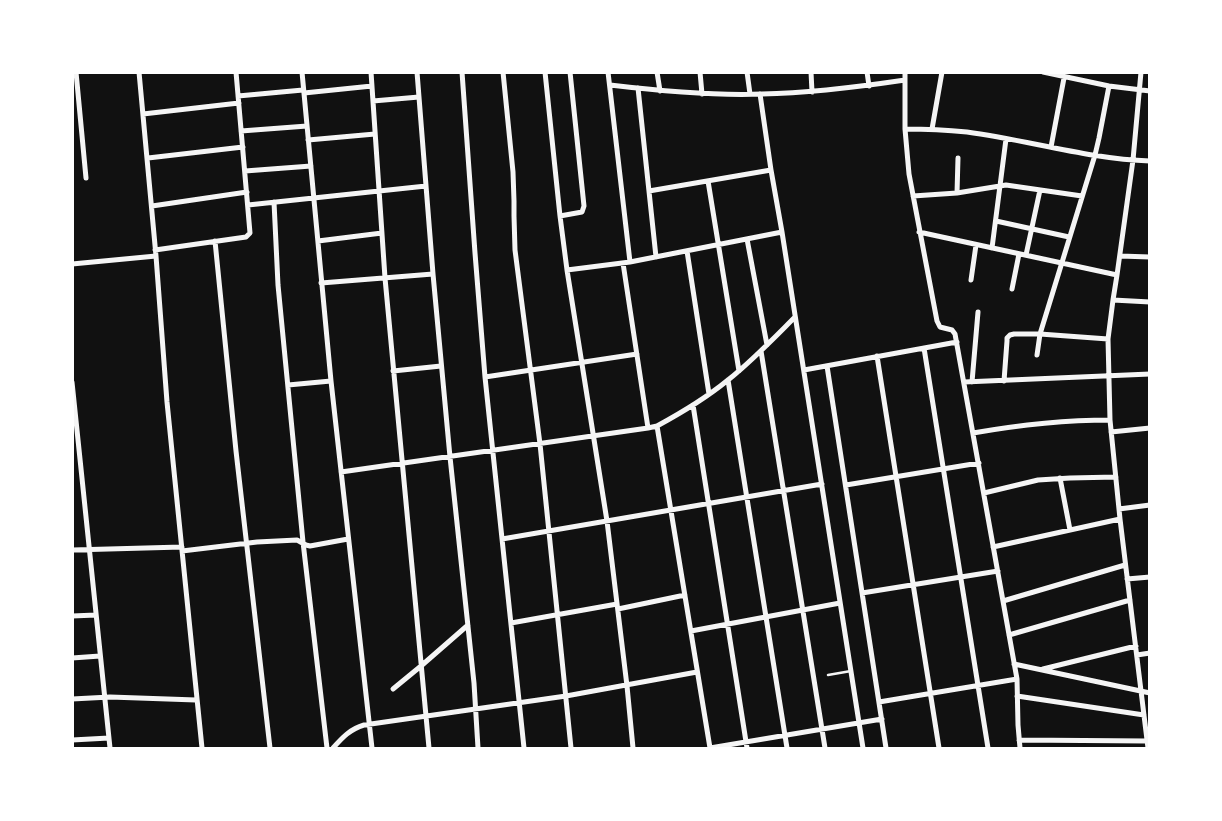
<!DOCTYPE html>
<style>
body{margin:0}
#map{position:relative;width:1222px;height:821px;overflow:hidden;background:#111;font-family:"IBM Plex Sans",sans-serif}
canvas{display:block}
.frame{position:absolute;inset:0;border:74px solid #fff;pointer-events:none}
</style>
<div id="map">
<canvas width="1222" height="821"></canvas>
<div class="frame"></div>
</div>
<script>
const context = document.querySelector('canvas').getContext('2d');
context.lineJoin = 'round';
function trace(path, color, width, dash) { context.strokeStyle = color; context.lineWidth = width; context.lineCap = dash ? 'butt' : 'round'; context.setLineDash(dash || []); context.stroke(path); }
const service = new Path2D(`
 M 828,675 L 851,671`);
const minor = new Path2D(`
 M 76,72 L 86,178
 M 139,72 L 156,256 L 167,402 L 202,748
 M 302,72 L 331,381 L 372,748
 M 371,72 L 385,278 L 429,748
 M 417,72 L 433,274 L 450,457 L 474,683 L 478,748
 M 462,72 L 475,253 L 485,377 L 524,748
 M 503,72 L 513,172 L 514,201 L 514,216 L 515,250 L 540,444 L 571,748
 M 545,72 L 560,216 L 567,270 L 607,521 L 627,686 L 633,748
 M 608,72 L 630,262
 M 657,72 L 660,91
 M 700,72 L 702,94
 M 747,72 L 750,94
 M 811,72 L 812,92
 M 867,72 L 869,86
 M 905,72 L 905,129 L 909,174 L 937,321 L 940,327 L 952,330 L 955,334 L 1017,679 L 1018,725 L 1020,748
 M 1043,72 L 1109,86 L 1150,91
 M 1141,72 L 1133,160 L 1117,275 L 1113,300 L 1108,339 L 1110,420 L 1120,519 L 1148,748
 M 610,85 C 660,91 711,96 762,94 C 810,93 858,87 905,80
 M 638,88 L 656,257
 M 304,93 L 372,86
 M 760,94 L 771,170 L 782,232 L 863,748
 M 238,96 L 303,90
 M 373,101 L 419,97
 M 143,114 L 239,103
 M 905,129 C 926,129 947,130 967,132 C 1028,140 1088,159 1150,161
 M 932,129 L 942,72
 M 241,131 L 307,126
 M 308,140 L 375,134
 M 1051,147 L 1064,78
 M 148,158 L 243,147
 M 245,171 L 311,166
 M 708,181 L 739,371
 M 649,191 L 771,170
 M 957,193 L 958,158
 M 913,196 L 957,193 L 1006,185 L 1082,196
 M 274,202 L 278,285 L 303,542 L 327,748
 M 248,205 L 426,186
 M 152,206 L 247,192
 M 560,216 L 582,212 L 584,206 L 570,72
 M 996,221 L 1069,237
 M 919,232 L 1117,275
 M 747,239 L 767,345
 M 215,241 L 236,451 L 270,748
 M 318,241 L 382,233
 M 992,248 L 1006,139
 M 155,250 L 246,237 L 250,233 L 236,72
 M 687,251 L 709,394
 M 1026,255 L 1040,190
 M 1120,256 L 1150,257
 M 623,263 L 648,428
 M 72,264 L 156,256
 M 567,270 L 630,262 L 782,232
 M 971,280 L 976,245
 M 321,283 L 433,274
 M 1012,289 L 1019,254
 M 1113,300 L 1150,302
 M 924,348 L 988,748
 M 761,351 L 825,748
 M 1037,355 L 1040,334 L 1095,155 L 1099,138 L 1109,86
 M 877,356 L 939,748
 M 827,366 L 886,748
 M 804,370 L 957,342
 M 393,371 L 441,366
 M 485,377 L 637,354
 M 728,380 L 787,748
 M 1004,381 L 1007,341 L 1007,338 L 1010,335 L 1014,334 L 1040,334 L 1108,339
 M 72,382 L 110,748
 M 964,382 L 1150,374
 M 972,382 L 978,312
 M 288,385 L 331,381
 M 693,405 L 747,748
 M 657,426 L 710,748
 M 1111,432 L 1150,428
 M 973,433 C 1019,425 1064,420 1110,420
 M 341,472 L 648,428 L 657,426 C 681,413 706,398 728,380 C 752,361 773,339 795,317
 M 1060,478 L 1070,530
 M 846,485 L 979,463
 M 984,493 L 1038,480 L 1070,478 L 1116,477
 M 1119,509 L 1150,505
 M 502,539 L 822,484
 M 993,547 L 1120,519
 M 72,550 L 182,547
 M 182,551 L 257,542 L 297,540 L 306,545 L 310,546 L 348,539
 M 1127,579 L 1150,577
 M 862,593 L 998,571
 M 1003,601 L 1125,565
 M 618,609 L 685,595
 M 72,616 L 96,615
 M 511,623 L 617,604
 M 691,631 L 840,603
 M 1009,635 L 1130,600
 M 1137,655 L 1150,653
 M 72,658 L 100,656
 M 1014,664 L 1150,693
 M 1043,669 L 1136,646
 M 393,689 L 421,666 L 468,625
 M 1017,696 L 1144,715
 M 72,699 L 110,697 L 196,700
 M 879,702 L 1017,679
 M 72,740 L 109,738
 M 1019,740 L 1147,741
 M 333,748 C 342,738 350,729 364,725 L 566,696 L 697,672
 M 710,748 L 882,719`);
trace(service, '#f5f5f5', 2.5);
trace(minor, '#f5f5f5', 5);
</script>
